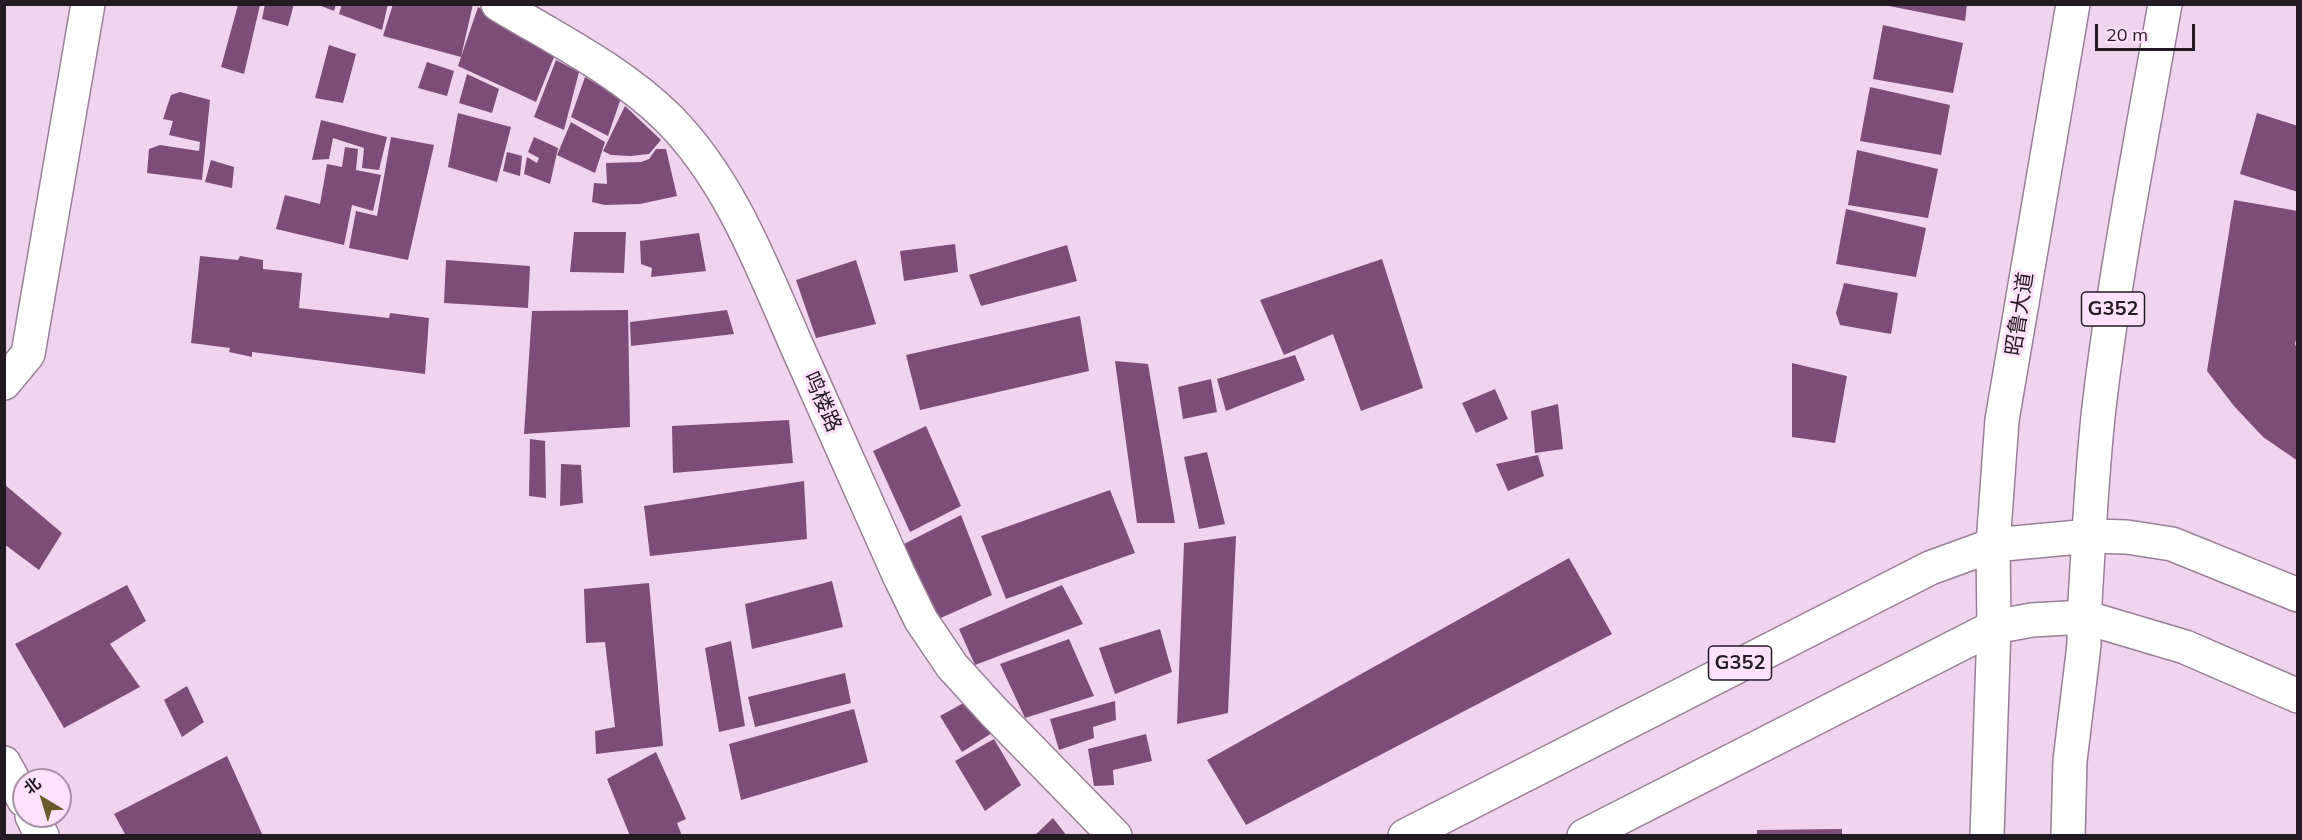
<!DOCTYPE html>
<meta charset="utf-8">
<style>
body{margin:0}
#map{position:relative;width:2302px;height:840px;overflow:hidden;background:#f0d4ee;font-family:Mulish,"Noto Sans SC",sans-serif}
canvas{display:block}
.frame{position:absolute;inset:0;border:6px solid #241a23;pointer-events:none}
.north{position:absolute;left:12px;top:768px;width:60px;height:60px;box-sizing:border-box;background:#fee1fb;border:2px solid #a791a5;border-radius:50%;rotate:322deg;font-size:16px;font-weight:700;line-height:24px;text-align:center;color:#241a23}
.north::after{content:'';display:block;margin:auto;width:21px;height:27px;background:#6a5b28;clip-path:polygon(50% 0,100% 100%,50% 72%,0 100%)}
.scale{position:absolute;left:2095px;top:24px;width:100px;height:27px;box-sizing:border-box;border:3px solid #241a23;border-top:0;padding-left:8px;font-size:18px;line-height:21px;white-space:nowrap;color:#241a23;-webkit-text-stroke:4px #fee1fb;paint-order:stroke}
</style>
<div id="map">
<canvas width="2302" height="840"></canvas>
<div class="frame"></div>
<div class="north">北</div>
<div class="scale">20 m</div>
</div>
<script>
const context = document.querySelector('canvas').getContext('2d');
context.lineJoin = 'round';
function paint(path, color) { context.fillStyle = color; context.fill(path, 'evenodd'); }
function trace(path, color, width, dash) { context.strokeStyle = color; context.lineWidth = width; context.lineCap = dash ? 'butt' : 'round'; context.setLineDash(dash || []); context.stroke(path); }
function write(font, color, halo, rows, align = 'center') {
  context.font = font + ' Mulish,"Noto Sans SC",sans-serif'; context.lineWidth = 6; context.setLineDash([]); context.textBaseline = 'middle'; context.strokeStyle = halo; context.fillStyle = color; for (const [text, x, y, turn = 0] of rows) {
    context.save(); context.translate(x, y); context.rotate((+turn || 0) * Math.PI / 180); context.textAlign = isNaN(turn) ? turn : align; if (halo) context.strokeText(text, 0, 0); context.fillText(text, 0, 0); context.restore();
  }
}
const building = new Path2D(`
 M 265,4 L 294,4 L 288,26 L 262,19 Z
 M 316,4 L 336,4 L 334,11 Z
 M 342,4 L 388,4 L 382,30 L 339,14 Z
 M 393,4 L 473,4 L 461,57 L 383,36 Z
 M 1879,4 L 1967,4 L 1965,21 Z
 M 238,5 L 260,5 L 244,74 L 221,67 Z
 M 478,7 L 556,52 L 536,102 L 458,66 Z
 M 1883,25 L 1963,43 L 1953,93 L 1873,79 Z
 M 329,45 L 356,54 L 343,103 L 315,98 Z
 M 556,60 L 579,72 L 564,130 L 534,117 Z
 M 427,62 L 454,71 L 447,96 L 418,88 Z
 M 467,74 L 499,89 L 492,113 L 459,103 Z
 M 585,77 L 621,98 L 608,136 L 571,117 Z
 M 1870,87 L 1950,105 L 1941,155 L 1860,141 Z
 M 180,92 L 210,100 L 202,180 L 147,173 L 149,149 L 160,145 L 199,151 L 200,142 L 169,135 L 173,121 L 163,119 L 171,95 Z
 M 625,106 L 661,140 L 649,154 L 631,156 L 611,155 L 603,151 Z
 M 458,113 L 511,127 L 497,182 L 448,167 Z
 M 2257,113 L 2298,126 L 2298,192 L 2240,174 Z
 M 321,120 L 387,137 L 379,170 L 362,168 L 364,148 L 333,138 L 329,159 L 312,160 Z
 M 571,122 L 605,142 L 595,173 L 557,155 Z
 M 391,137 L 434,145 L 408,260 L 349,248 L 356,211 L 377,216 Z
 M 534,137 L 558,148 L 550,184 L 524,174 L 527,157 L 537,163 L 539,158 L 528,152 Z
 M 345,147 L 358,149 L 356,170 L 381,175 L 373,211 L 352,205 L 344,245 L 276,229 L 285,195 L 320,204 L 327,164 L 342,167 Z
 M 656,149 L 666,149 L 677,196 L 640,204 L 605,205 L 592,202 L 594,183 L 607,184 L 606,163 L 641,162 L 649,159 Z
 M 1857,150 L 1938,169 L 1928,218 L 1848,205 Z
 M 507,152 L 522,156 L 520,176 L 503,171 Z
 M 211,160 L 234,167 L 232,188 L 205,182 Z
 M 2234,200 L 2298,211 L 2298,331 L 2295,344 L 2298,351 L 2298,461 L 2263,437 L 2234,406 L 2207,371 Z
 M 1846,209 L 1926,228 L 1916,277 L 1836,264 Z
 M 574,232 L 626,232 L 624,273 L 570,272 Z
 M 699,233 L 706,271 L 651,277 L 652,268 L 641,264 L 640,241 Z
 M 955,244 L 958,272 L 904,281 L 900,251 Z
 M 1067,245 L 1077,281 L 981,306 L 969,275 Z
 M 200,256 L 238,260 L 240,256 L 263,260 L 263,269 L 302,273 L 299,308 L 389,318 L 390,313 L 429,318 L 425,374 L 252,352 L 252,357 L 229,352 L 230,348 L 191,343 Z
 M 1382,259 L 1423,388 L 1361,411 L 1333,334 L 1284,355 L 1260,300 Z
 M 446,260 L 530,266 L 528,308 L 444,303 Z
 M 856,260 L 876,324 L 816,338 L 796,280 Z
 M 1844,283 L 1898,293 L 1891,334 L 1840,325 L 1836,313 Z
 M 628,310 L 630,427 L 524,434 L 532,311 Z
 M 727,310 L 734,334 L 631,346 L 630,322 Z
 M 1080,316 L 1089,371 L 920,410 L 906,355 Z
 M 1295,355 L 1305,380 L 1226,411 L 1217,379 Z
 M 1115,361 L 1148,364 L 1175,523 L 1137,523 Z
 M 1792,363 L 1847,376 L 1835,443 L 1792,437 Z
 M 1211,379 L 1217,412 L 1183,419 L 1178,387 Z
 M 1495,389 L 1508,419 L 1476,433 L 1462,403 Z
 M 1558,404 L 1563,449 L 1535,453 L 1531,411 Z
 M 789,420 L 793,463 L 673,473 L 672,426 Z
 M 926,426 L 961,506 L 910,532 L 873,451 Z
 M 530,439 L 545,441 L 546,498 L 529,496 Z
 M 1207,452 L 1225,524 L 1199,529 L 1184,457 Z
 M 1538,455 L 1544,476 L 1508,491 L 1496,464 Z
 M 561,464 L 581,465 L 583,503 L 560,506 Z
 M 804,481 L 807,539 L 650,556 L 644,506 Z
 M 4,484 L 62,533 L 39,570 L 4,544 Z
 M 1110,490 L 1135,553 L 1006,599 L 981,536 Z
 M 961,515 L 992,595 L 934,621 L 902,545 Z
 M 1236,536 L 1228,713 L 1177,724 L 1184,543 Z
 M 1569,558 L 1612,634 L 1246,825 L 1207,760 Z
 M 832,581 L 843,627 L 752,649 L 745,604 Z
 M 649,583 L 663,746 L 596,754 L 595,731 L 615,727 L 605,642 L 586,643 L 584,589 Z
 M 127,585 L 146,621 L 110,644 L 140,687 L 64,728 L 15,644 Z
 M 1062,585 L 1083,624 L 975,665 L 959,629 Z
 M 1160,629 L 1172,672 L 1115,694 L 1099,648 Z
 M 1069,639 L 1094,696 L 1025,718 L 1000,664 Z
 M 731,641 L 745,726 L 719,732 L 705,648 Z
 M 845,673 L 851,703 L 755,727 L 748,697 Z
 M 187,686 L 204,722 L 182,737 L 164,700 Z
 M 969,700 L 992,733 L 962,752 L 940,716 Z
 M 1115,701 L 1116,720 L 1093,727 L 1094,738 L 1059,750 L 1050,719 Z
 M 854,709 L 868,762 L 741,800 L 729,744 Z
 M 1146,734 L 1152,761 L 1113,770 L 1114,785 L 1094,786 L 1088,749 Z
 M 994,739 L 1021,785 L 985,811 L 955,761 Z
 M 656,752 L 686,819 L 677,823 L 682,836 L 630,836 L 607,779 Z
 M 227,756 L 263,836 L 126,836 L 114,814 Z
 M 1053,818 L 1067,836 L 1034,836 Z
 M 1842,829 L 1842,836 L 1757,836 L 1757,830 Z`);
const minor = new Path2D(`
 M 498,4 C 556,39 619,70 668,118 C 729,179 761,264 795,342 C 830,420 864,498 899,575 L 921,620 L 952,666 L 993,711 L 1115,836
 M 4,383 L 28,354 L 88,4
 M 4,763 L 24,800
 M 32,816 L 42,836
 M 1987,836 L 1994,627
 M 2068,836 L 2070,761 L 2084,645 L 2084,617`);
const major = new Path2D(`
 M 2090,536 L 2127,537 L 2172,544 L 2298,595
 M 2084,617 L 2185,647 L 2298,696`);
const highway = new Path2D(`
 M 1994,627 L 1993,545 L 2002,420 L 2073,4
 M 1405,836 L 1930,568 L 1993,545 L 2090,536
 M 1584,836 L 1994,627 L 2032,620 L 2084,617 C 2089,545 2091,472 2100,399 C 2116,267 2142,136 2165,4`);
const shields = [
 [2113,309,63],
 [1740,663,63]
];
const shieldNames = [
 ["G352",2113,309],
 ["G352",1740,663]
];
const streetNames = [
 ["昭鲁大道",2020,314,-81],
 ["鸣楼路",822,402,66]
];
paint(building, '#7b4d78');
trace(minor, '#997f97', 36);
trace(major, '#997f97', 36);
trace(highway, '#997f97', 36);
trace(minor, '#fff', 33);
trace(major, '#fff', 33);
trace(highway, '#fff', 33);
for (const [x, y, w] of shields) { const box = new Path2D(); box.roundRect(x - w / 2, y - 17, w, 34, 4.5); context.fillStyle = '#fee1fb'; context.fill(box); trace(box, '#241a23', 1.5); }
write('bold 20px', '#241a23', null, shieldNames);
write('21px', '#241a23', '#fee1fb', streetNames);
</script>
